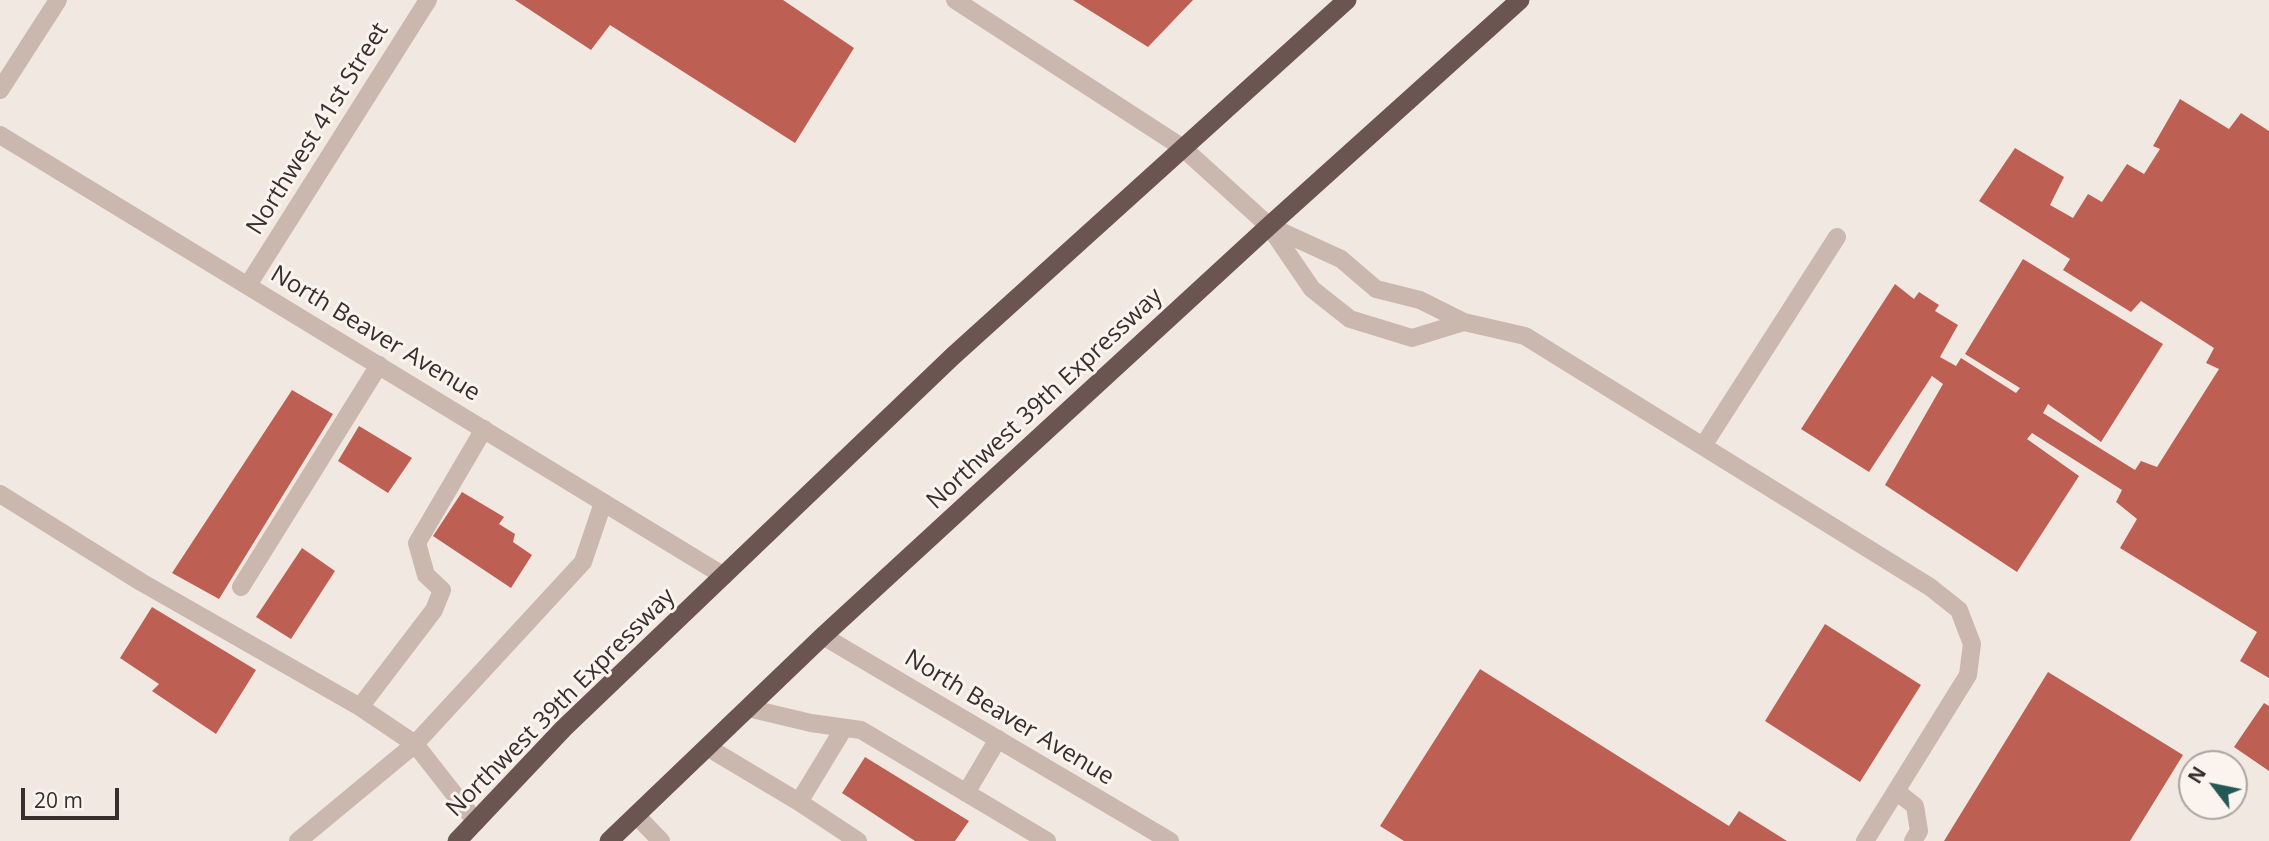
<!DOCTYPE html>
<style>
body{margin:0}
#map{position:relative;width:2269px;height:841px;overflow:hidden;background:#f2e8e2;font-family:"Open Sans",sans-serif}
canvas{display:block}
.north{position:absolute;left:2178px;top:750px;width:70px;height:70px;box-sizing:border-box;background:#faf3ee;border:2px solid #ada4a0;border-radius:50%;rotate:302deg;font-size:19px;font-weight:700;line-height:28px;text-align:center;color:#392e2c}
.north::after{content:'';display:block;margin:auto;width:24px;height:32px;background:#235855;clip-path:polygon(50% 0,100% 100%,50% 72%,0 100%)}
.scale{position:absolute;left:21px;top:788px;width:98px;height:32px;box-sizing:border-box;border:4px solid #392e2c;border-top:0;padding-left:9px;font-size:21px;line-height:24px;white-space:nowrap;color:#392e2c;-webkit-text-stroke:5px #faf3ee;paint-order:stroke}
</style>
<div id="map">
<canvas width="2269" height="841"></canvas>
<div class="north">N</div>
<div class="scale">20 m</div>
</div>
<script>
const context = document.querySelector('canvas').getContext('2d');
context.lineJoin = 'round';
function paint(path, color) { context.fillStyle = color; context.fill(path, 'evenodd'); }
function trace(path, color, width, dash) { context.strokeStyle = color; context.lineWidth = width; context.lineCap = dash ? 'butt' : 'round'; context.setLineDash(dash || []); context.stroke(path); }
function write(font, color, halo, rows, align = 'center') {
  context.font = font + ' "Open Sans",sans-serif'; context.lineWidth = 6; context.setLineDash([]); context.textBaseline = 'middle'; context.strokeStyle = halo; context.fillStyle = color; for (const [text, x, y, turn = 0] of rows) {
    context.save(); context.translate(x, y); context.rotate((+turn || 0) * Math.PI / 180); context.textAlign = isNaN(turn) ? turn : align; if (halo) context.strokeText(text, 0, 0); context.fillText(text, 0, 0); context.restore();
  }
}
const building = new Path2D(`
 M 515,0 L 783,0 L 854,48 L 795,143 L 610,25 L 591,50 Z
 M 1073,0 L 1193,0 L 1148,47 Z
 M 2180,99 L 2229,129 L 2241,113 L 2269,131 L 2269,678 L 2240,661 L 2257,632 L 2120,548 L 2137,519 L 2116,502 L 2122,490 L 2032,433 L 2027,439 L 2079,476 L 2017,572 L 1885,485 L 1943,384 L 1932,376 L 1869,472 L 1801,429 L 1895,284 L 1914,299 L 1919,292 L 1939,305 L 1935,311 L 1958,325 L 1940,357 L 1956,366 L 1961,358 L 2016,393 L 2020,388 L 1965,354 L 2023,259 L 2163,344 L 2101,442 L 2048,404 L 2043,413 L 2135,470 L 2141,461 L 2157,467 L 2219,369 L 2206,363 L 2214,348 L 2141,301 L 2131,312 L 2063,270 L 2070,259 L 1979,201 L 2015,148 L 2064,177 L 2050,205 L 2073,218 L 2088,194 L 2102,202 L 2127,164 L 2144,174 L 2160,149 L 2153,146 Z
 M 292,390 L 333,414 L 219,599 L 172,573 Z
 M 359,426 L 412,458 L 388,493 L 338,461 Z
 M 462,492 L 504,517 L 499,524 L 515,534 L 513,542 L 532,555 L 511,588 L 433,536 Z
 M 302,548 L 335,571 L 291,639 L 256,617 Z
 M 152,607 L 256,670 L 216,734 L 152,691 L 159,684 L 120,658 Z
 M 1825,624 L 1921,685 L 1860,782 L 1765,721 Z
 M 1480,669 L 1729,826 L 1739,811 L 1787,841 L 1404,841 L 1380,826 Z
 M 2048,672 L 2183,755 L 2130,841 L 1944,841 Z
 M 2264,703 L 2269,706 L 2269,771 L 2234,747 Z
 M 865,757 L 969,821 L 955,841 L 915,841 L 842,793 Z`);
const service = new Path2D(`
 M 0,90 L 58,0
 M 1464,322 L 1412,338 L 1350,319 L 1312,289 L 1269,226 L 1341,259 L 1376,289 L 1420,300 L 1464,322 L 1525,336 L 1930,587 L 1959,610 L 1972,644 L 1968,675 L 1865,841
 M 1703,446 L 1837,237
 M 0,494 L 141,582 L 360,707 L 415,744 L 476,822
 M 241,587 L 379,365
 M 360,707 L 434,610 L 442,590 L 426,575 L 417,543 L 484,429
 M 748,708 L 811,723 L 861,730 L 1047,841
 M 707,747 L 799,802 L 858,841
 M 1896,791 L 1915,806 L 1919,831 L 1913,841
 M 966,793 L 998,739
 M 799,802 L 844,728
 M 636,815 L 661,841
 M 298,841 L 415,744 L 583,562 L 603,503`);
const minor = new Path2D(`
 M 955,0 L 1183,148 L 1269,226
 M 0,135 L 724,576
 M 248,285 L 428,0
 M 823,636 L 1170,841`);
const trunk = new Path2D(`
 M 457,841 L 564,728 L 953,356 L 1347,0
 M 609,841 L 823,636 L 1269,226 L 1520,0`);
const streetNames = [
 ["Northwest 41st Street",318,129,-58],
 ["North Beaver Avenue",375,334,31],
 ["Northwest 39th Expressway",1045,399,-43],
 ["Northwest 39th Expressway",561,703,-45],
 ["North Beaver Avenue",1009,718,31]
];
paint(building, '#be5f53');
trace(service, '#cab7ae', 18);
trace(minor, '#cab7ae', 18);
trace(trunk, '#6a5550', 19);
write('24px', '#392e2c', '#faf3ee', streetNames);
</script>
